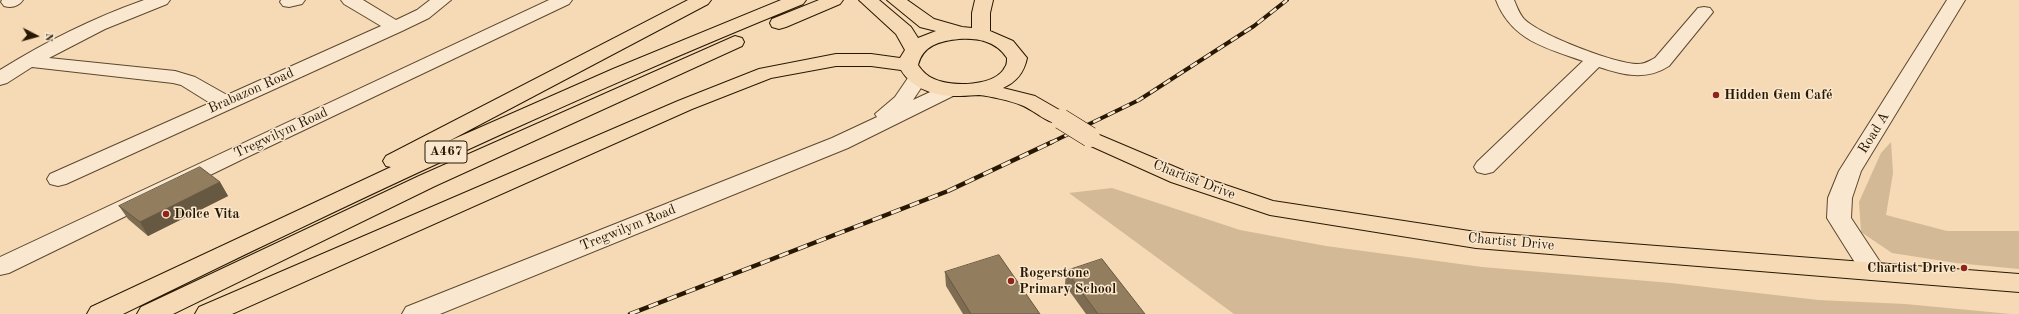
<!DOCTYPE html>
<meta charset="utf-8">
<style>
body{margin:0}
#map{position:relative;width:2019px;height:314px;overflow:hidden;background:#f6dab5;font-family:"Old Standard TT",serif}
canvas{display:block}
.north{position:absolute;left:16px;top:16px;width:40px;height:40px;-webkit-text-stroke:3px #f9e7cf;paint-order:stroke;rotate:96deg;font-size:11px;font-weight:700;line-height:16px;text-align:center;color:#281801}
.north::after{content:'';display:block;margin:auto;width:14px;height:18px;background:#281801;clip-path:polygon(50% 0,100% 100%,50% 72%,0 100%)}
</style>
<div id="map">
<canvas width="2019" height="314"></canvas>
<div class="north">N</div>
</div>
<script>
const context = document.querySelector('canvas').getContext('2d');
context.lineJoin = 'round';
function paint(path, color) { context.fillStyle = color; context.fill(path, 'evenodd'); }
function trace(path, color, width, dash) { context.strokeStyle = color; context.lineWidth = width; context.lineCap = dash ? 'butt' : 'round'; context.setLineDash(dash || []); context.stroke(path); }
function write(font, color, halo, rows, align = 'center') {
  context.font = font + ' "Old Standard TT",serif'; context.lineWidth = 3; context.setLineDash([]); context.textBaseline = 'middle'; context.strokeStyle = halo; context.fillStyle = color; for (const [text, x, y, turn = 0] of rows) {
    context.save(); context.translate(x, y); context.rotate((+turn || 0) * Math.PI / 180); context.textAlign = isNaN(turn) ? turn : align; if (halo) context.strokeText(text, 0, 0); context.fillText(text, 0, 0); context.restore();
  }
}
const green = new Path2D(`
 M 1891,142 L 1893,173 L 1886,215 L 1947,231 L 2019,231 L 2019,269 L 1956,263 L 1892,253 L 1861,232 L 1859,202 L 1881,153 Z
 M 1112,188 L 1240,230 L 1326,246 L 1482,267 L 1671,283 L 1818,300 L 1905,304 L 2011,314 L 1234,314 L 1069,193 Z`);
const minor = new Path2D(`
 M 2,0 L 23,0 C 18,7 11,8 4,6 L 1,2 Z
 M 144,0 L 170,0 L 167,4 L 105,29 L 49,58 L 175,71 L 195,77 L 227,95 L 381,26 L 344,4 L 341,0 L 363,0 L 396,20 L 417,10 L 430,0 L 451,0 L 429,18 L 402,31 L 66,184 L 58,186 L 50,184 L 47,179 L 50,174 L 210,103 L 181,85 L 173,83 L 32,67 L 7,83 L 0,85 L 0,70 C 45,42 93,18 144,0 Z
 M 281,0 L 305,0 L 302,4 L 289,7 L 283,6 L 280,2 Z
 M 549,0 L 572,0 L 569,4 L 243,159 L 9,273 L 0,275 L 0,257 Z
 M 1496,0 L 1514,0 C 1517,7 1519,13 1524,19 C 1540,35 1615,64 1638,64 C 1645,64 1649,61 1655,58 L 1698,8 L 1704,7 L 1710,8 L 1713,12 L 1669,66 C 1646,81 1623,75 1599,67 L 1493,172 L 1485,174 L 1477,172 L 1474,167 L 1477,162 L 1583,61 C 1546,48 1511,40 1496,0 Z
 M 1947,0 L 1965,0 L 1861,171 L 1852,198 L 1851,218 L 1886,271 L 1882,277 L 1873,280 L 1864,277 L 1827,218 L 1828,198 L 1839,171 Z
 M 917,73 L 924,75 L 927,79 L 913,100 L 943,86 L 950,84 L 957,86 L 960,90 L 957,94 L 848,148 L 440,314 L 402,314 L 406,307 L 832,138 L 877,117 L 875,114 L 895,97 L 910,75 Z`);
const major = new Path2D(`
 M 688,0 L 711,0 L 708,4 L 447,142 L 613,69 L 781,0 L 806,0 L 803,4 C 572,98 347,204 123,314 L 87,314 L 91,307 L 391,167 L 386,166 L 383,161 L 386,156 Z
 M 819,0 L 843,0 L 840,4 L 786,27 L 779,29 L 772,27 L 770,23 L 772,19 Z
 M 859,0 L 879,0 L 911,27 L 918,38 L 936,31 L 920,27 L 887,0 L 907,0 L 934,19 L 962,27 L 972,28 L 972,13 L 975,0 L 993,0 L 990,13 L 990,31 L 1013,41 L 1027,58 C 1024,73 1016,82 1003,88 L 1035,96 L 1068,115 L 1071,119 L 1068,123 C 1050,128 1037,111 1021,105 C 1011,101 990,96 979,95 C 973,95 967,96 960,96 C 938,97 913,90 901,70 L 871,66 L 836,66 L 771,78 L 692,109 L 232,314 L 195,314 L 199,307 L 678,101 L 759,69 L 836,54 L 871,54 L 900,58 L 905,50 L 896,34 ZM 959,39 C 978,38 996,41 1007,58 C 1007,61 1007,65 1005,67 C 996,87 951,87 934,79 C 927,76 922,71 918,65 C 923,45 940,41 959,39 Z
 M 735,36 L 742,38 L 744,42 L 742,46 L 435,186 L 173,314 L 137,314 L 141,307 L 419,176 Z
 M 1090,131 L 1187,172 L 1273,201 L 1476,232 L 2019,274 L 2019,292 L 1476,248 L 1270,215 L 1171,182 L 1082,142 L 1079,137 L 1082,132 Z`);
const railFar1 = new Path2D(`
 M 1050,143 L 1139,100 L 1254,26 L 1287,0`);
const rail = new Path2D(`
 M 630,314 L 948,191 L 1052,142`);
const majorBridge = new Path2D(`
 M 1061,119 L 1090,137`);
const wall = new Path2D(`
 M 220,182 L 228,196 L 148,236 L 128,219 L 119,206 Z
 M 1066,271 L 1145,314 L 1086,314 L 1065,285 Z
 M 945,272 L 1040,314 L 963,314 L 946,286 Z`);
const shadedWall = new Path2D(`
 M 220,182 L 228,196 L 148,236 L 140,222 Z`);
const building = new Path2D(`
 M 200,167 L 220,182 L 140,222 L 119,206 Z
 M 999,255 L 1040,314 L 971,314 L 945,272 Z
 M 1102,259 L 1145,314 L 1098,314 L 1066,271 Z`);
const markers = [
 [1716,95,4,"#8f2418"],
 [166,214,4,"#8f2418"],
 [1964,268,4,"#8f2418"],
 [1011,281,4,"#8f2418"]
];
const shields = [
 [446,152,42]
];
const shieldNames = [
 ["A467",446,152]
];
const streetNames = [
 ["Brabazon Road",251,91,-24],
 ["Tregwilym Road",281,133,-25],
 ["Road A",1874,133,-58],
 ["Chartist Drive",1194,180,21],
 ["Tregwilym Road",628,228,-22],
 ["Chartist Drive",1511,242,5]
];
const poiNames = [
 ["Hidden Gem Café",1724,95],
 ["Dolce Vita",174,214],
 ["Chartist Drive",1956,268,"right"],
 ["Rogerstone",1019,273],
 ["Primary School",1019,289]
];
paint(green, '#d3b996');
trace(minor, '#5c482e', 2);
trace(major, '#281801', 2);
paint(minor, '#f9e7cf');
paint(major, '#f6dab5');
trace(railFar1, '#281801', 4);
trace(rail, '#281801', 4.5);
trace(railFar1, '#f9e7cf', 2.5, [8]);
trace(rail, '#f9e7cf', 3, [10]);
trace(majorBridge, '#281801', 21, []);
trace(majorBridge, '#f6dab5', 20);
paint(wall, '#7e6c52');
paint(shadedWall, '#675842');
paint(building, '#937d5f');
trace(building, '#675842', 1);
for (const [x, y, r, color] of markers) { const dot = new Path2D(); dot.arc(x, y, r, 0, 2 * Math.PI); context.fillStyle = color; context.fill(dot); trace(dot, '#f9e7cf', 1.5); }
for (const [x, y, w] of shields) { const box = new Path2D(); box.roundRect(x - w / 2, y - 11, w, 22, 3); context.fillStyle = '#f9e7cf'; context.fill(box); trace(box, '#281801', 1); }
write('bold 13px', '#281801', null, shieldNames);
write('14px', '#281801', '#f9e7cf', streetNames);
write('bold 14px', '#281801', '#f9e7cf', poiNames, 'left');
</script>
